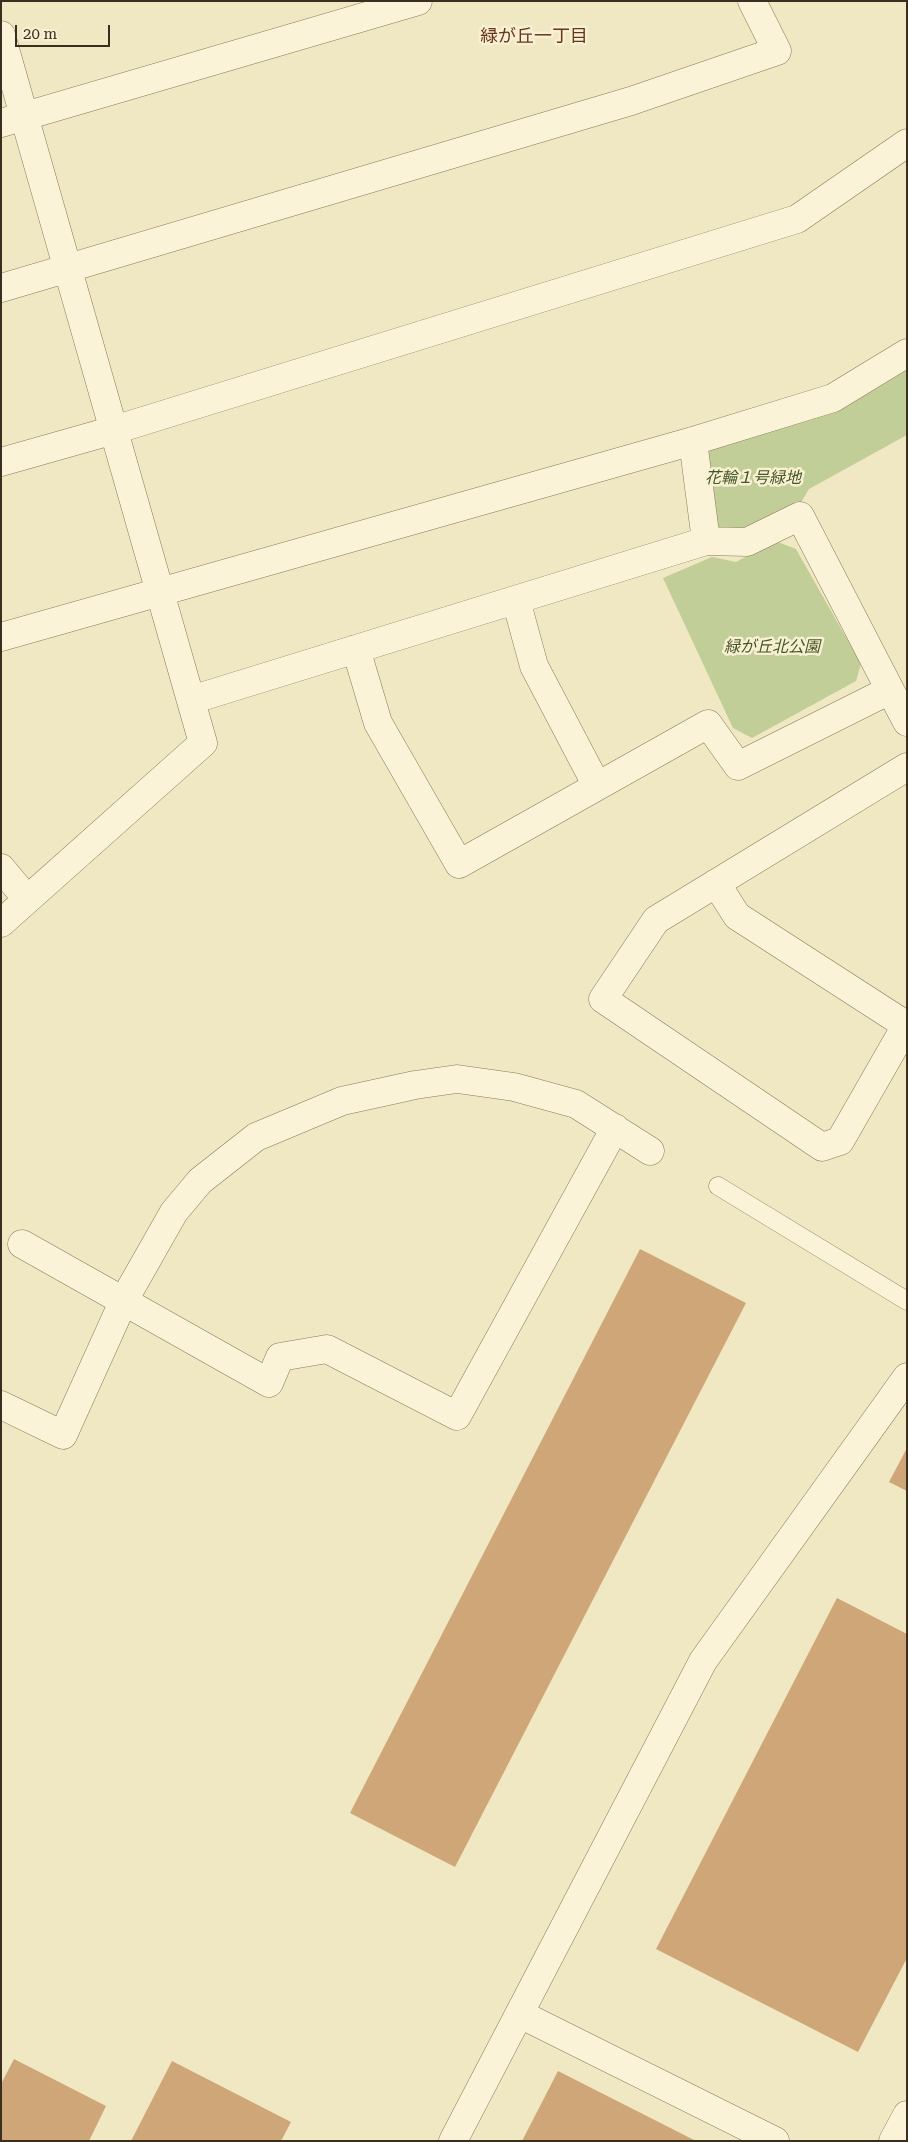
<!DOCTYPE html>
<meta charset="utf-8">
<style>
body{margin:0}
#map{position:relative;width:908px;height:2142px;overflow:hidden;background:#f0e7c3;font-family:"Roboto Serif",serif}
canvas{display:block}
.frame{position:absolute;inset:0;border:2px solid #3a2f1e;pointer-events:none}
.scale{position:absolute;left:15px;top:25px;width:95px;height:22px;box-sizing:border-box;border:2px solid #3a2f1e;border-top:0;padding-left:6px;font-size:15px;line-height:18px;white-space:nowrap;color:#3a2f1e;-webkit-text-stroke:4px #f7f0d3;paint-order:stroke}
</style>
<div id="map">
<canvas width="908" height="2142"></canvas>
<div class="frame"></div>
<div class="scale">20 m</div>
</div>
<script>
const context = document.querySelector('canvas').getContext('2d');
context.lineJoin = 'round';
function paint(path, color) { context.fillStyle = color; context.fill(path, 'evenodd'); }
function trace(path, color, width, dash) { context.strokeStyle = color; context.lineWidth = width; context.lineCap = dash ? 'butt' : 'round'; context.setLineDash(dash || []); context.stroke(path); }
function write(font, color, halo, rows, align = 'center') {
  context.font = font + ' "Roboto Serif","Noto Sans JP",serif'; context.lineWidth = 5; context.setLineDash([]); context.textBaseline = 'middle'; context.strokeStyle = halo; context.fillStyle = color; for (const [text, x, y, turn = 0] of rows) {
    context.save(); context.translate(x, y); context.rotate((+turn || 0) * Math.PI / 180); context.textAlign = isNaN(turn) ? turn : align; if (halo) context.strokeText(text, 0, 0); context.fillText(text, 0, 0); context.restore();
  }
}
const green = new Path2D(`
 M 907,359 L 907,435 L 809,489 L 797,509 L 744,538 L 711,536 L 697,444 Z
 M 775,541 L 796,549 L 861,664 L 856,681 L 752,738 L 733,728 L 663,578 L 712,557 L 736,562 Z`);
const building = new Path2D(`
 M 640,1249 L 746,1303 L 455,1867 L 350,1813 Z
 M 907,1448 L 907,1491 L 889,1482 Z
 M 837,1598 L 907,1634 L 907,1958 L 858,2052 L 656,1949 Z
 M 14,2059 L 106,2106 L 89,2141 L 1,2141 L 1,2084 Z
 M 172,2061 L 291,2122 L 281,2141 L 131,2141 Z
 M 558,2071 L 696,2141 L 522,2141 Z`);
const lane = new Path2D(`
 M 718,1186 L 907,1301`);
const street = new Path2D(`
 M 1,35 L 203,743 L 1,923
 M 1,123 L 418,1
 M 1,288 L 631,101 L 777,51 L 752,1
 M 693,441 L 706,541
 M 1,462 L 114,430 L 797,219 L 907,143
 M 516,600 L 534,666 L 597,786
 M 1,637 L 693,441 L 833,398 L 907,353
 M 890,690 L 907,722
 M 191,700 L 706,541 L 747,542 L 800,516 L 890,690 L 738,766 L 708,724 L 459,864 L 378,723 L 356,649
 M 907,767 L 656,920 L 603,999 L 822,1147 L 840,1141 L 907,1024
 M 1,868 L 27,899
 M 716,883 L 737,916 L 906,1025
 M 22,1244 L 269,1383 L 280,1357 L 327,1349 L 457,1416 L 615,1128
 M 1,1405 L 63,1435 L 124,1300 L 174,1212 L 200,1181 L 256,1137 L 342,1101 L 415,1085 L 457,1079 L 514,1087 L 576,1104 L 650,1151
 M 520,2014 L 775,2141
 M 453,2141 L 703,1661 L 907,1377
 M 893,2141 L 907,2115`);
const parkNames = [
 ["花輪１号緑地",753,478],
 ["緑が丘北公園",772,647]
];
const neighbourhoodNames = [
 ["緑が丘一丁目",534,37]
];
paint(green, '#c2ce97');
paint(building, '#cfa678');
trace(lane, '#8b7959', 19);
trace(street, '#8b7959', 29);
trace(lane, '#faf3d7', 18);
trace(street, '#faf3d7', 28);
write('italic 16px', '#455724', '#f7f0d3', parkNames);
write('18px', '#68341c', '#f7f0d3', neighbourhoodNames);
</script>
